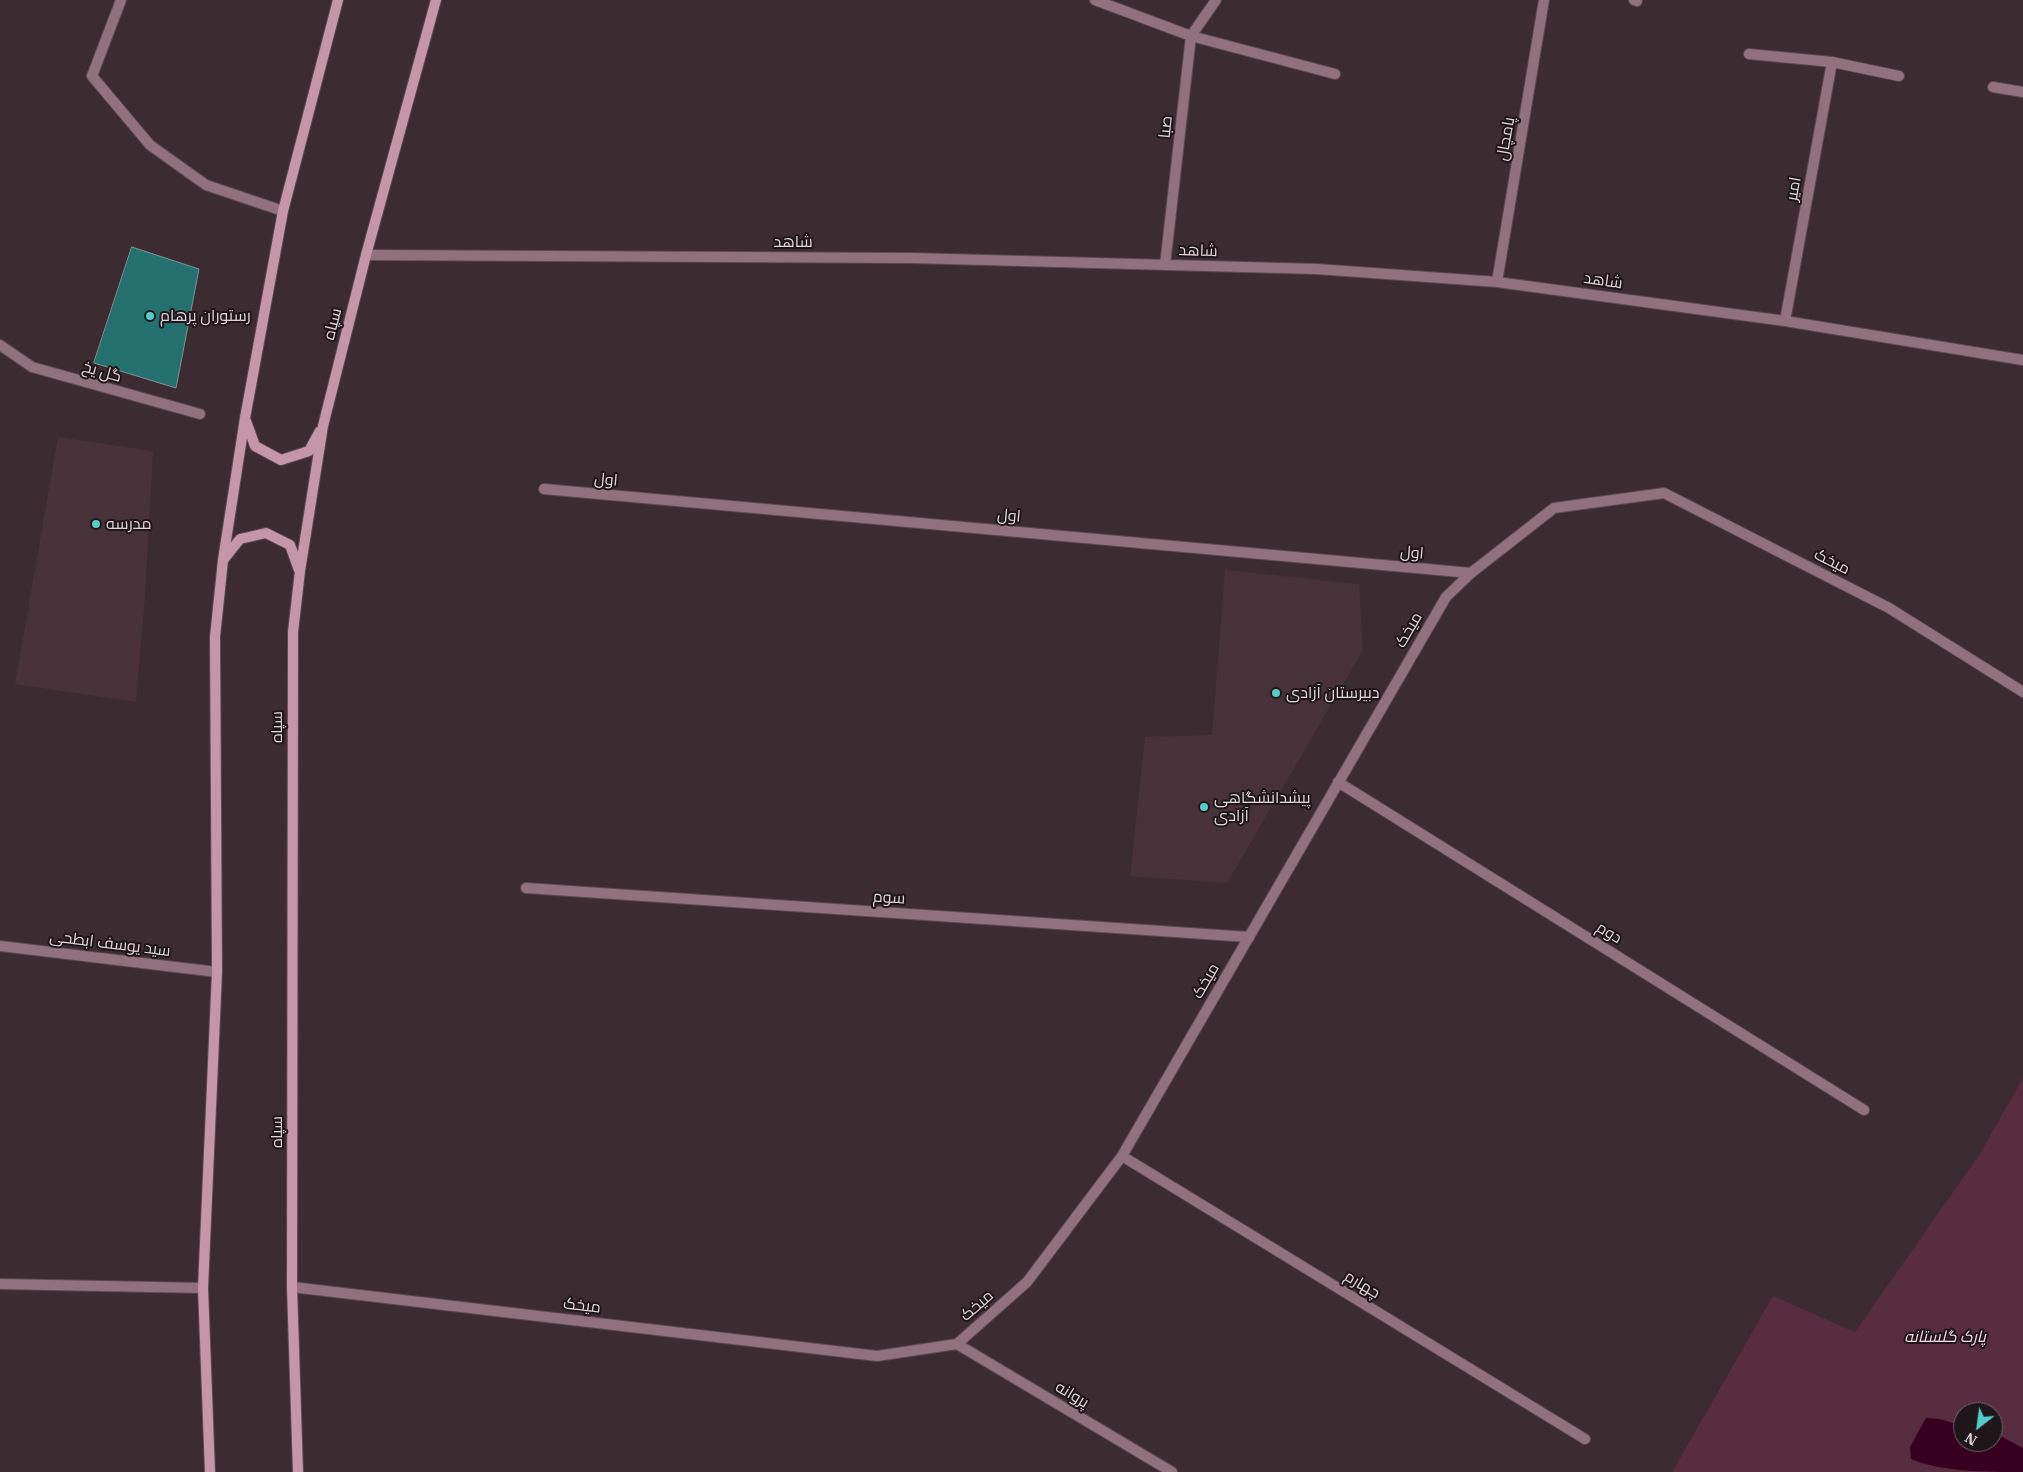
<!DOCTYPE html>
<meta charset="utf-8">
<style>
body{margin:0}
#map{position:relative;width:2023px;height:1472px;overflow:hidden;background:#3c2b31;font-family:"IBM Plex Serif",serif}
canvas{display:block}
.north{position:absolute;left:1953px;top:1402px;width:50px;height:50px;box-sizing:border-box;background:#1e1619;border:1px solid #6c6266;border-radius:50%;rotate:210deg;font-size:14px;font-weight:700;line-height:20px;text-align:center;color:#e1d5d9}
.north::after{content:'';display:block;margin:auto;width:18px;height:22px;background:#53cdca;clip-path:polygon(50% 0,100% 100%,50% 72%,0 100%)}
</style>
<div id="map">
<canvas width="2023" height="1472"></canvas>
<div class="north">N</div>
</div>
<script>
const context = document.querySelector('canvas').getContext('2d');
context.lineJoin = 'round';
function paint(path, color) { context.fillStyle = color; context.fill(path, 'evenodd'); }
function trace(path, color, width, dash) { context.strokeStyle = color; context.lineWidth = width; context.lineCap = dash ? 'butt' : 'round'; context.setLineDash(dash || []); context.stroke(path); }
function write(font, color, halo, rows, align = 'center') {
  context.font = font + ' "IBM Plex Serif",Cairo,serif'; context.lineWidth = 4; context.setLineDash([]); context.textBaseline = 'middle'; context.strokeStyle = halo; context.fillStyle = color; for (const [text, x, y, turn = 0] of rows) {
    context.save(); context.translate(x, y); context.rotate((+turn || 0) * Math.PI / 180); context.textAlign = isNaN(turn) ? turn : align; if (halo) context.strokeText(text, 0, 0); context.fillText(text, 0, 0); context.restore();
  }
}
const built = new Path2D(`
 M 58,437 L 153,451 L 145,597 L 136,702 L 15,684 Z
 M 1225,570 L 1359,584 L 1363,650 L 1227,883 L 1130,876 L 1145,737 L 1212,735 Z`);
const green = new Path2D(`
 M 2023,1078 L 2023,1472 L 1672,1472 L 1773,1296 L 1855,1332 L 1979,1155 ZM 1963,1412 L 1993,1412 L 1993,1442 L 1963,1442 Z`);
const water = new Path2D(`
 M 1926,1418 L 1940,1419 L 1963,1426 L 1963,1442 L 1993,1442 L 1993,1432 L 2023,1448 L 2023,1472 C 1988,1472 1941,1472 1911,1459 L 1910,1447 Z`);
const building = new Path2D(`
 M 132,247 L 199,269 L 176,388 L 94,363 Z`);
const minor = new Path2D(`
 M 121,0 L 92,76 L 150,145 L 206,185 L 283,211
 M 1095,0 L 1191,36 L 1335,74
 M 1634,0 L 1637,1
 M 1749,54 L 1832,62 L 1899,76
 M 1993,87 L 2023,92
 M 366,255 L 911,258 L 1317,269 L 1497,282 L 1785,321 L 2023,360
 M 1165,265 L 1191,36 L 1216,0
 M 1497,282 L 1544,0
 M 1785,321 L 1832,62
 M 0,345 L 32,367 L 200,414
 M 544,489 L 1471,573
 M 1338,782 L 1864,1110
 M 526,888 L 1249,937
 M 0,946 L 217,972
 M 1122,1156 L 1585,1439
 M 957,1344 L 1172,1472`);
const tertiary = new Path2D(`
 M 0,1284 L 203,1288
 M 292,1287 L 877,1356 L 957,1344 L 1027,1282 L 1122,1156 L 1446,597 L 1471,573 L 1554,508 L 1664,493 L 1889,608 L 2023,692`);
const secondary = new Path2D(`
 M 246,421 L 255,446 L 281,460 L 309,451 L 320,431
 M 224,559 L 240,539 L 266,533 L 290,545 L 299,570
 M 210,1472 L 203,1288 L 217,972 L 215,637 L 223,560 L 245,418 L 283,211 L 338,0
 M 298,1472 L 292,1287 L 293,632 L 300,571 L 323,426 L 366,255 L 436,0`);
const markers = [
 [150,316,5,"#53cdca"],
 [96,524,5,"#53cdca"],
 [1276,693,5,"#53cdca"],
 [1204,807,5,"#53cdca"]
];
const streetNames = [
 ["صبا",1166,127,-84],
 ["پامچال",1506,139,-80],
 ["امیر",1794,189,-80],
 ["شاهد",793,242],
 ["شاهد",1198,251,2],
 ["شاهد",1603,281,8],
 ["سپاه",333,324,-76],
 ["گل یخ",102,372,16],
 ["اول",606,480,5],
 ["اول",1009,516,5],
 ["اول",1412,553,5],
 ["میخک",1832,562,27],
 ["میخک",1409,630,-60],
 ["سپاه",277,727,-90],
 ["سوم",889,898,4],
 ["دوم",1609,933,32],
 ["سید یوسف ابطحی",110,944,7],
 ["میخک",1206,981,-60],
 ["سپاه",277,1132,-90],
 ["چهارم",1362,1285,31],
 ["میخک",582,1306,7],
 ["میخک",977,1306,-41],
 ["پروانه",1072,1395,31]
];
const poiNames = [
 ["رستوران پرهام",160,316],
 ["مدرسه",106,524],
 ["دبیرستان آزادی",1286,693],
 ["پیشدانشگاهی",1214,798],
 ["آزادی",1214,816]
];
const parkNames = [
 ["پارک گلستانه",1945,1337]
];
paint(built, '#49313a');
paint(green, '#572c3e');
paint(water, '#38001e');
paint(building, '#23706e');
trace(building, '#7b9392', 1);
trace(minor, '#5a4a4f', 12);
trace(tertiary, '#5a4a4f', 12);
trace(secondary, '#5a4a4f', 12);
trace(minor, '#90717d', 10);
trace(tertiary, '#90717d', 10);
trace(secondary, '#c596a8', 10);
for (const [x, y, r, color] of markers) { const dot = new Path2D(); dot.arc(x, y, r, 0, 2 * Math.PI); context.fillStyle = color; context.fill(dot); trace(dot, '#1e1619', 2); }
write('16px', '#e1d5d9', '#1e1619', streetNames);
write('16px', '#e1d5d9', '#1e1619', poiNames, 'left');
write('italic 16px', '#fcd4e3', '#1e1619', parkNames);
</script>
